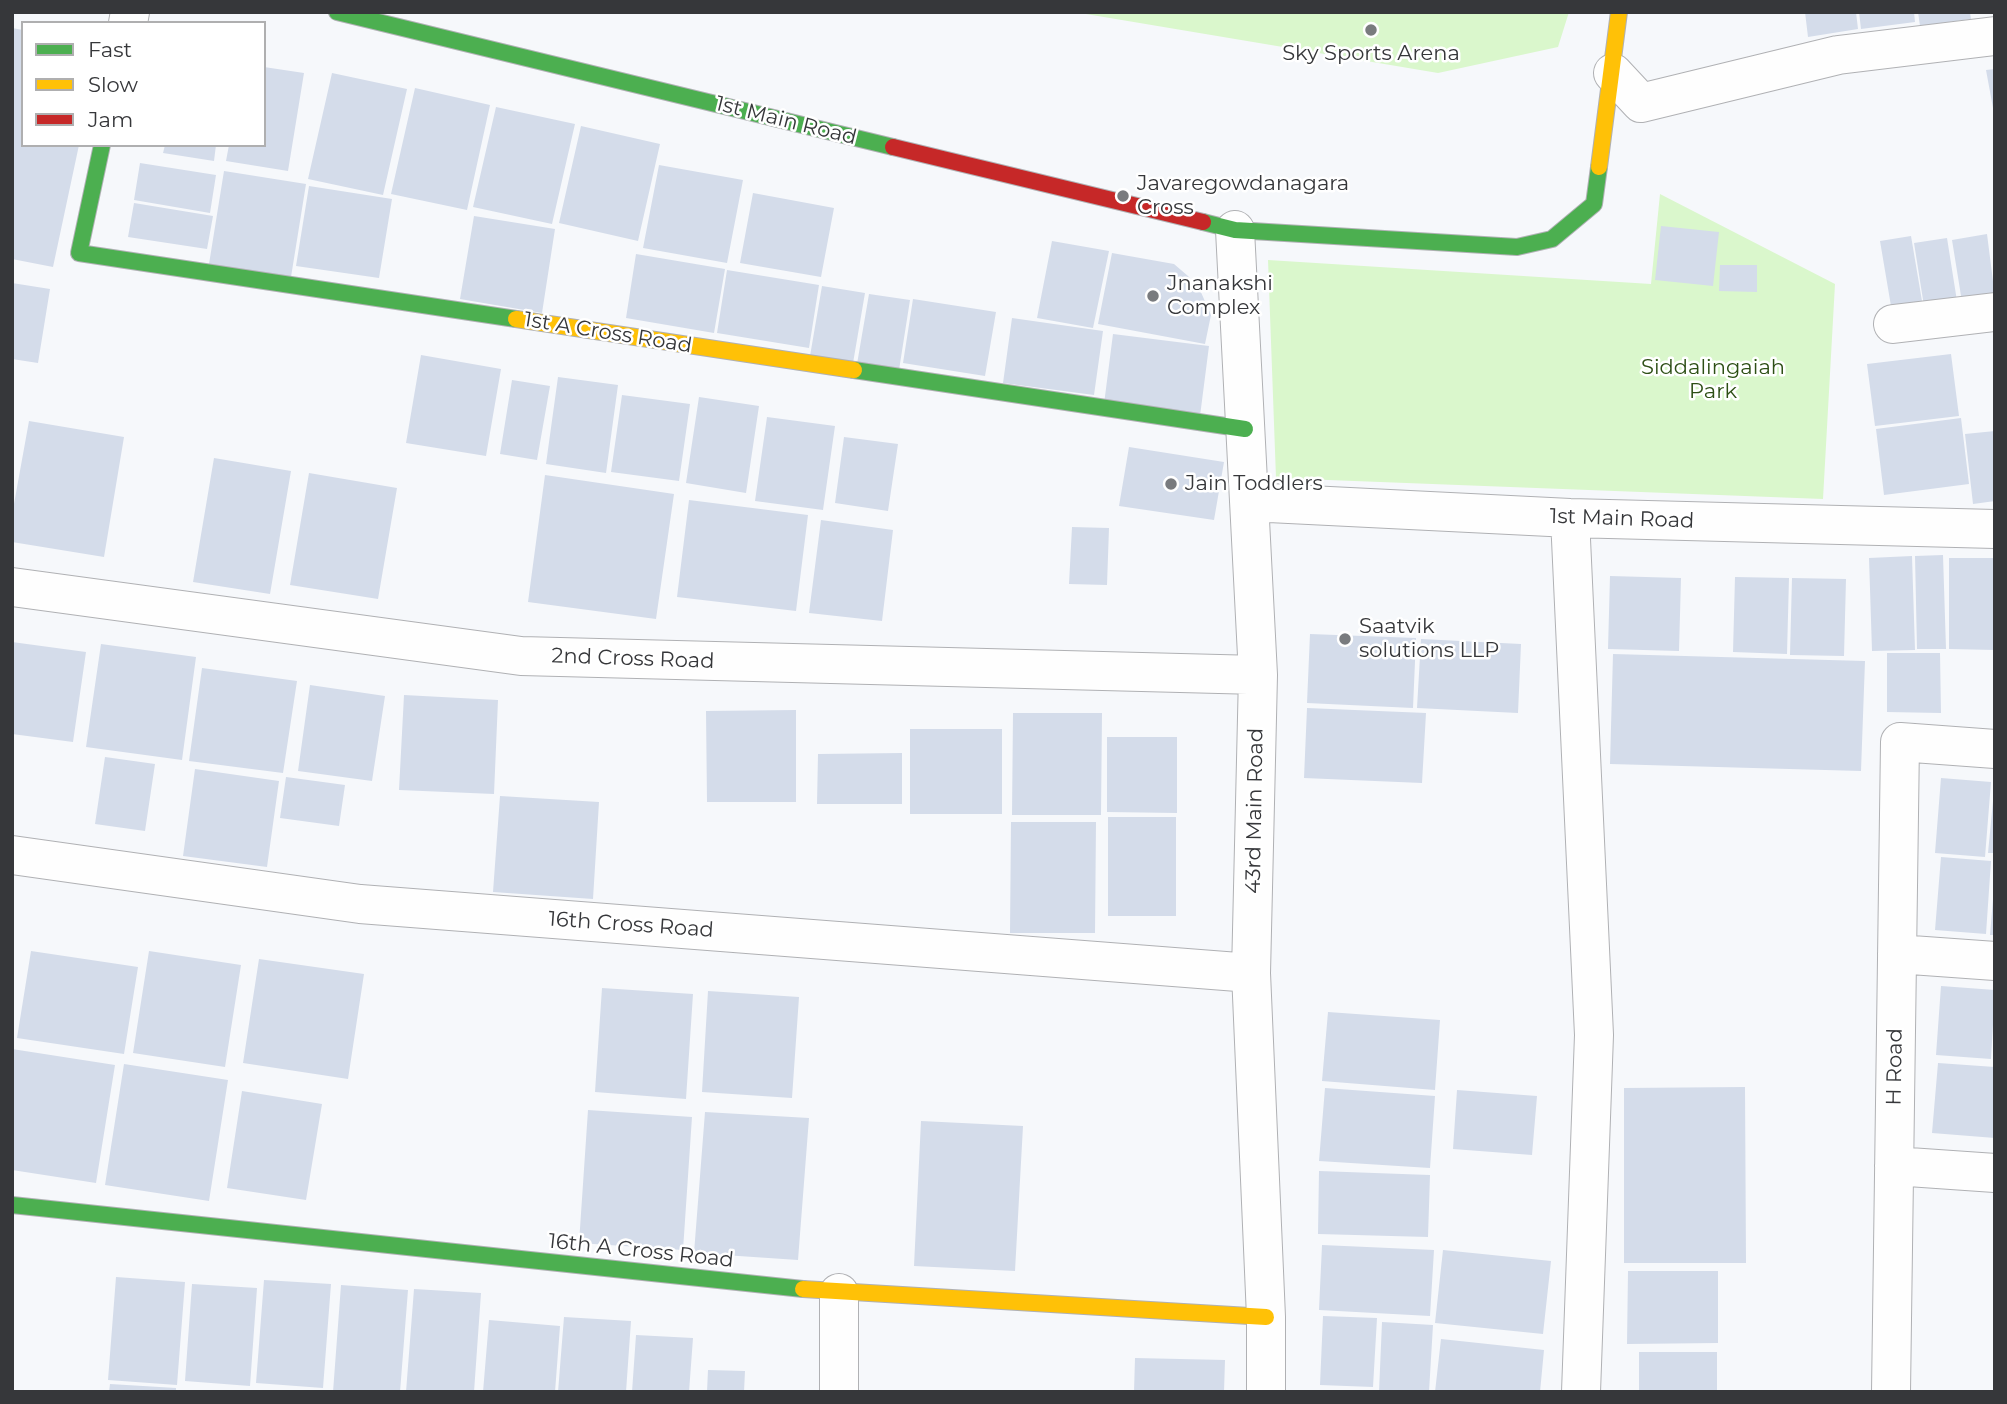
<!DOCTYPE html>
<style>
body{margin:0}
#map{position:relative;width:2007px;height:1404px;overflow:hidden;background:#f6f8fb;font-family:Montserrat,sans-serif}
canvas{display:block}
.frame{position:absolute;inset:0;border:14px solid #36373a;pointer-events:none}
.legend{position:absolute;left:21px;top:21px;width:245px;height:126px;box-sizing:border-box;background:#fff;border:2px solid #afafb0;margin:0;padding:9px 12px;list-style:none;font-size:21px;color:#36373a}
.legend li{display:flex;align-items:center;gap:14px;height:35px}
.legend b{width:35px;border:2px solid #afafb0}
</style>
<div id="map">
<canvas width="2007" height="1404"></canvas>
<div class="frame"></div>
<ul class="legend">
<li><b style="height:9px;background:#4caf50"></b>Fast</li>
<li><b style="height:9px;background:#ffc107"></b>Slow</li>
<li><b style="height:9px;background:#c62828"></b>Jam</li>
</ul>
</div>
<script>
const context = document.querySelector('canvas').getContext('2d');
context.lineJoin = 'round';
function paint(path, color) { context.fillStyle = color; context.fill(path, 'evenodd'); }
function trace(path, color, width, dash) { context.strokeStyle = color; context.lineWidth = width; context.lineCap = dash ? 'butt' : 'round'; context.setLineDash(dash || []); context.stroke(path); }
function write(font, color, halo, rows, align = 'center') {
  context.font = font + ' Montserrat,sans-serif'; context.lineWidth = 5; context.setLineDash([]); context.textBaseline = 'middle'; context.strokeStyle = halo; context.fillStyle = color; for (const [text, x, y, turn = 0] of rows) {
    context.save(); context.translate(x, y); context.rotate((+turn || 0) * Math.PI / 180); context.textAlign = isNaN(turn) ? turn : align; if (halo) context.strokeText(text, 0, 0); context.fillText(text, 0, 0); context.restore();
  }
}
const green = new Path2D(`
 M 1074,12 L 1569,12 L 1558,47 L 1438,73 Z
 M 1660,194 L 1835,284 L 1823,499 L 1276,478 L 1268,260 L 1651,284 Z`);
const building = new Path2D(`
 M 1805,12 L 1856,12 L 1858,29 L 1808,37 Z
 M 1859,12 L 1914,12 L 1915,22 L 1861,29 Z
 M 1918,12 L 1970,12 L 1971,19 L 1920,26 Z
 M 12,28 L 23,30 L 23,145 L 79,145 L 53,267 L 12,259 Z
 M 264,67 L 304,73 L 288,171 L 226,161 L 229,145 L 264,145 Z
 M 1995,69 L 1995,108 L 1993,108 L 1986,70 Z
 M 332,73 L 407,89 L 383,195 L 308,179 Z
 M 415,88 L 490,105 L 467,210 L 391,194 Z
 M 496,107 L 575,124 L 552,224 L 473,207 Z
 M 581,126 L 660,144 L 638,241 L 559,223 Z
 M 165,145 L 216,145 L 214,161 L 163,153 Z
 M 140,163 L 216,175 L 210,213 L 134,200 Z
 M 659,165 L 743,180 L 727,263 L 643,248 Z
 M 224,171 L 306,184 L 291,277 L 209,264 Z
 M 309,186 L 392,199 L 379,278 L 296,266 Z
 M 753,193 L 834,208 L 821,277 L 740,263 Z
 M 134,203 L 213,216 L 207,249 L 128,237 Z
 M 474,216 L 555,229 L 542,313 L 460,299 Z
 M 1661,226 L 1719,232 L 1713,286 L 1655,280 Z
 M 1987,234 L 1995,297 L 1962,302 L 1952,240 Z
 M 1911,236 L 1923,307 L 1892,312 L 1880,241 Z
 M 1947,238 L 1957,301 L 1924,306 L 1914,243 Z
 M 1052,241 L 1109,251 L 1093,328 L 1037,318 Z
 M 1112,253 L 1174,264 L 1188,276 L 1200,290 L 1211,315 L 1205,344 L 1098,324 Z
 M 636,254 L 725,269 L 714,333 L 626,318 Z
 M 1720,265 L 1757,265 L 1757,292 L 1719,291 Z
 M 727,270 L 819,285 L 809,348 L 717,333 Z
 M 12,283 L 50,289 L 38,363 L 12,359 Z
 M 822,286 L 865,293 L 853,363 L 810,356 Z
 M 869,294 L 910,300 L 899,370 L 857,364 Z
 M 913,299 L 996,312 L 985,376 L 903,363 Z
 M 1012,318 L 1103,331 L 1094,395 L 1003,383 Z
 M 1113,334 L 1209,346 L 1200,416 L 1104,404 Z
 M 1951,354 L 1959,416 L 1875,426 L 1867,364 Z
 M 421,355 L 501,369 L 486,456 L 406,443 Z
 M 558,377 L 618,385 L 606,473 L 546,464 Z
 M 512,380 L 550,386 L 537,460 L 500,454 Z
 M 622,395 L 690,404 L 679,481 L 611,472 Z
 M 699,397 L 759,406 L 746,493 L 686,483 Z
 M 767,417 L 835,426 L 823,510 L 755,501 Z
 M 1961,418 L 1969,484 L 1884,495 L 1876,429 Z
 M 29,421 L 124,437 L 104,557 L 12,542 L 12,515 Z
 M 1995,431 L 1995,501 L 1973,504 L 1965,434 Z
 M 844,437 L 898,444 L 888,511 L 835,503 Z
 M 1129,447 L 1224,462 L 1214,520 L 1119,506 Z
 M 214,458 L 291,471 L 270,594 L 193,582 Z
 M 309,473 L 397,488 L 378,599 L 290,585 Z
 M 545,475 L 674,494 L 656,619 L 528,602 Z
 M 689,500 L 808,515 L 796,611 L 677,597 Z
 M 821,520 L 893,530 L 882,621 L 809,613 Z
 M 1072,527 L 1109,528 L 1107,585 L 1069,584 Z
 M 1943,555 L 1946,649 L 1917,649 L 1915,556 Z
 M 1912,556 L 1915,650 L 1872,651 L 1869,558 Z
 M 1949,558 L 1995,558 L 1995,650 L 1949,649 Z
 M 1610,576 L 1681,578 L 1679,651 L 1608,649 Z
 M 1735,577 L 1789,578 L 1787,654 L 1733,652 Z
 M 1792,578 L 1846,579 L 1844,656 L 1790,655 Z
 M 1310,634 L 1416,638 L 1413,708 L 1307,703 Z
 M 1421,639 L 1521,644 L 1518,713 L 1417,708 Z
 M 12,642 L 86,652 L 73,742 L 12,734 Z
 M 101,644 L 196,657 L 182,760 L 86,747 Z
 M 1887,653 L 1940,653 L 1941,713 L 1887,712 Z
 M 1613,654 L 1865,661 L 1861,771 L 1610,764 Z
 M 202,668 L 297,681 L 283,773 L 189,761 Z
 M 310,685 L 385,696 L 372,781 L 298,771 Z
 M 404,695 L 498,700 L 494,794 L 399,790 Z
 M 1307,708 L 1426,713 L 1422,783 L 1304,778 Z
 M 796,710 L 796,802 L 707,802 L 706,711 Z
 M 1013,713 L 1102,713 L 1101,815 L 1012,815 Z
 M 910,729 L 1002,729 L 1002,814 L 910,814 Z
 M 1107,737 L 1177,737 L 1177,813 L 1107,812 Z
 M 902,753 L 902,804 L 817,804 L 818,754 Z
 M 105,757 L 155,764 L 145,831 L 95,824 Z
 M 195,769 L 279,781 L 267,867 L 183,856 Z
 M 286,777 L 345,785 L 339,826 L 280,818 Z
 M 1941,778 L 1991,782 L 1985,857 L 1935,853 Z
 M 500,796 L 599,802 L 593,899 L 493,892 Z
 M 1993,801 L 1995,801 L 1995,853 L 1988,853 Z
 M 1108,817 L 1176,817 L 1176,916 L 1108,916 Z
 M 1011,822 L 1096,822 L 1095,933 L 1010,933 Z
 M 1941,857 L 1991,861 L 1986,934 L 1935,930 Z
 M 1993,899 L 1995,899 L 1995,935 L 1990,935 Z
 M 31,951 L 138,967 L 124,1054 L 17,1038 Z
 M 149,951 L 241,965 L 225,1067 L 133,1053 Z
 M 259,959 L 364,974 L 348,1079 L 243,1063 Z
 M 1941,986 L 1995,990 L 1991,1059 L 1936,1055 Z
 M 602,988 L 693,994 L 686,1099 L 595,1092 Z
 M 708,991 L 799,997 L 792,1098 L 702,1092 Z
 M 1328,1012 L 1440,1020 L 1435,1090 L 1322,1081 Z
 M 12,1049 L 115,1065 L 96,1183 L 12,1170 Z
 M 1938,1063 L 1995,1067 L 1995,1138 L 1932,1133 Z
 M 124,1064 L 228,1080 L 209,1201 L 105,1185 Z
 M 1745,1087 L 1746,1263 L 1624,1263 L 1624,1088 Z
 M 1325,1088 L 1435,1096 L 1430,1168 L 1319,1161 Z
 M 1457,1090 L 1537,1096 L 1532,1155 L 1453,1149 Z
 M 242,1091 L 322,1104 L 306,1200 L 227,1188 Z
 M 588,1110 L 692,1117 L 683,1250 L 579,1243 Z
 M 705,1112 L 809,1118 L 798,1260 L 694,1253 Z
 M 921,1121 L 1023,1126 L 1015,1271 L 914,1266 Z
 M 1319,1171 L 1430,1175 L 1428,1237 L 1318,1234 Z
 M 1322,1245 L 1434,1250 L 1430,1316 L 1319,1310 Z
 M 1443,1250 L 1551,1261 L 1543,1334 L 1435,1323 Z
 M 1628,1271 L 1718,1271 L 1718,1343 L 1627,1344 Z
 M 116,1277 L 185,1282 L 177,1385 L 108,1380 Z
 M 264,1280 L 331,1284 L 323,1388 L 256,1383 Z
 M 192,1284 L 257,1288 L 250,1386 L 185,1381 Z
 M 341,1285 L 408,1290 L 400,1392 L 333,1392 Z
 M 414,1289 L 481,1293 L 474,1392 L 406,1392 Z
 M 1323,1316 L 1377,1318 L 1373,1387 L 1320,1385 Z
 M 564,1317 L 631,1321 L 626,1392 L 558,1392 Z
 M 489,1320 L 560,1326 L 555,1392 L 483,1392 Z
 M 1382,1322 L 1433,1325 L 1429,1392 L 1379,1392 Z
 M 636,1335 L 693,1338 L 689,1392 L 632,1392 Z
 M 1441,1339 L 1544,1350 L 1540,1392 L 1435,1392 Z
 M 1639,1352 L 1717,1352 L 1717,1392 L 1639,1392 Z
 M 1135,1358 L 1225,1360 L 1224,1392 L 1134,1392 Z
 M 708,1370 L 745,1371 L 744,1392 L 707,1392 Z
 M 110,1384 L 176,1388 L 176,1392 L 109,1392 Z`);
const street = new Path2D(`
 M 128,23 L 130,12
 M 1613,73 L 1641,103 L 1838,55 L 1995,36
 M 1235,230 L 1258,675 L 1251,973 L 1266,1317 L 1266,1392
 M 1893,324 L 1995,312
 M 1249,502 L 1570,518 L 1995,529
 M 1570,518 L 1594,1035 L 1581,1392
 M 12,587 L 521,656 L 1258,675
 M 12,855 L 360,904 L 1251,973
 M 1897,954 L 1995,961
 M 1894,1166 L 1995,1173
 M 839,1293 L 839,1392
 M 1891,1392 L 1900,742 L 1995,749`);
const fast = new Path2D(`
 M 337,12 L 893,147
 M 102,145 L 79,253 L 516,319
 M 1203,222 L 1235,230 L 1517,247 L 1552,239 L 1594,204 L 1599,167
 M 854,370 L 1245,429
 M 12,1205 L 803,1289`);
const slow = new Path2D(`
 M 1599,167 L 1619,12
 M 516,319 L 854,370
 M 803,1289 L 1266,1317`);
const jam = new Path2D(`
 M 893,147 L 1203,222`);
const markers = [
 [1371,30,7,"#797b7e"],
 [1123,196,7,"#797b7e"],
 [1153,296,7,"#797b7e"],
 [1171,484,7,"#797b7e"],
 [1345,639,7,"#797b7e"]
];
const poiNames = [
 ["Sky Sports Arena",1371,54,"center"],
 ["Javaregowdanagara",1137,184],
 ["Cross",1137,208],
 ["Jnanakshi",1167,284],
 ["Complex",1167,308],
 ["Jain Toddlers",1185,484],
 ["Saatvik",1359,627],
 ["solutions LLP",1359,651]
];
const streetNames = [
 ["1st Main Road",786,121,14],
 ["1st A Cross Road",608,333,9],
 ["1st Main Road",1622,519,2],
 ["2nd Cross Road",633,659,2],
 ["43rd Main Road",1255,811,-89],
 ["16th Cross Road",631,925,4],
 ["H Road",1895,1067,-89],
 ["16th A Cross Road",641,1251,6]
];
const parkNames = [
 ["Siddalingaiah",1713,368],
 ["Park",1713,392]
];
paint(green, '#daf7cc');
paint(building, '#d4dcea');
trace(street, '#b0b1b4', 40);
trace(fast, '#b0b1b4', 18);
trace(slow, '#b0b1b4', 18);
trace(jam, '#b0b1b4', 18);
trace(street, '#fefefe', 38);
trace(fast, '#4caf50', 16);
trace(slow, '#ffc107', 16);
trace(jam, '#c62828', 16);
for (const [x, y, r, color] of markers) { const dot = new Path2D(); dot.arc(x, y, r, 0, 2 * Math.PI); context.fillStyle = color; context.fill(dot); trace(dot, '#fff', 2.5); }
write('21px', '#36373a', '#fff', poiNames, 'left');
write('21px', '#36373a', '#fff', streetNames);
write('21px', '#2d4f15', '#fff', parkNames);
</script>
